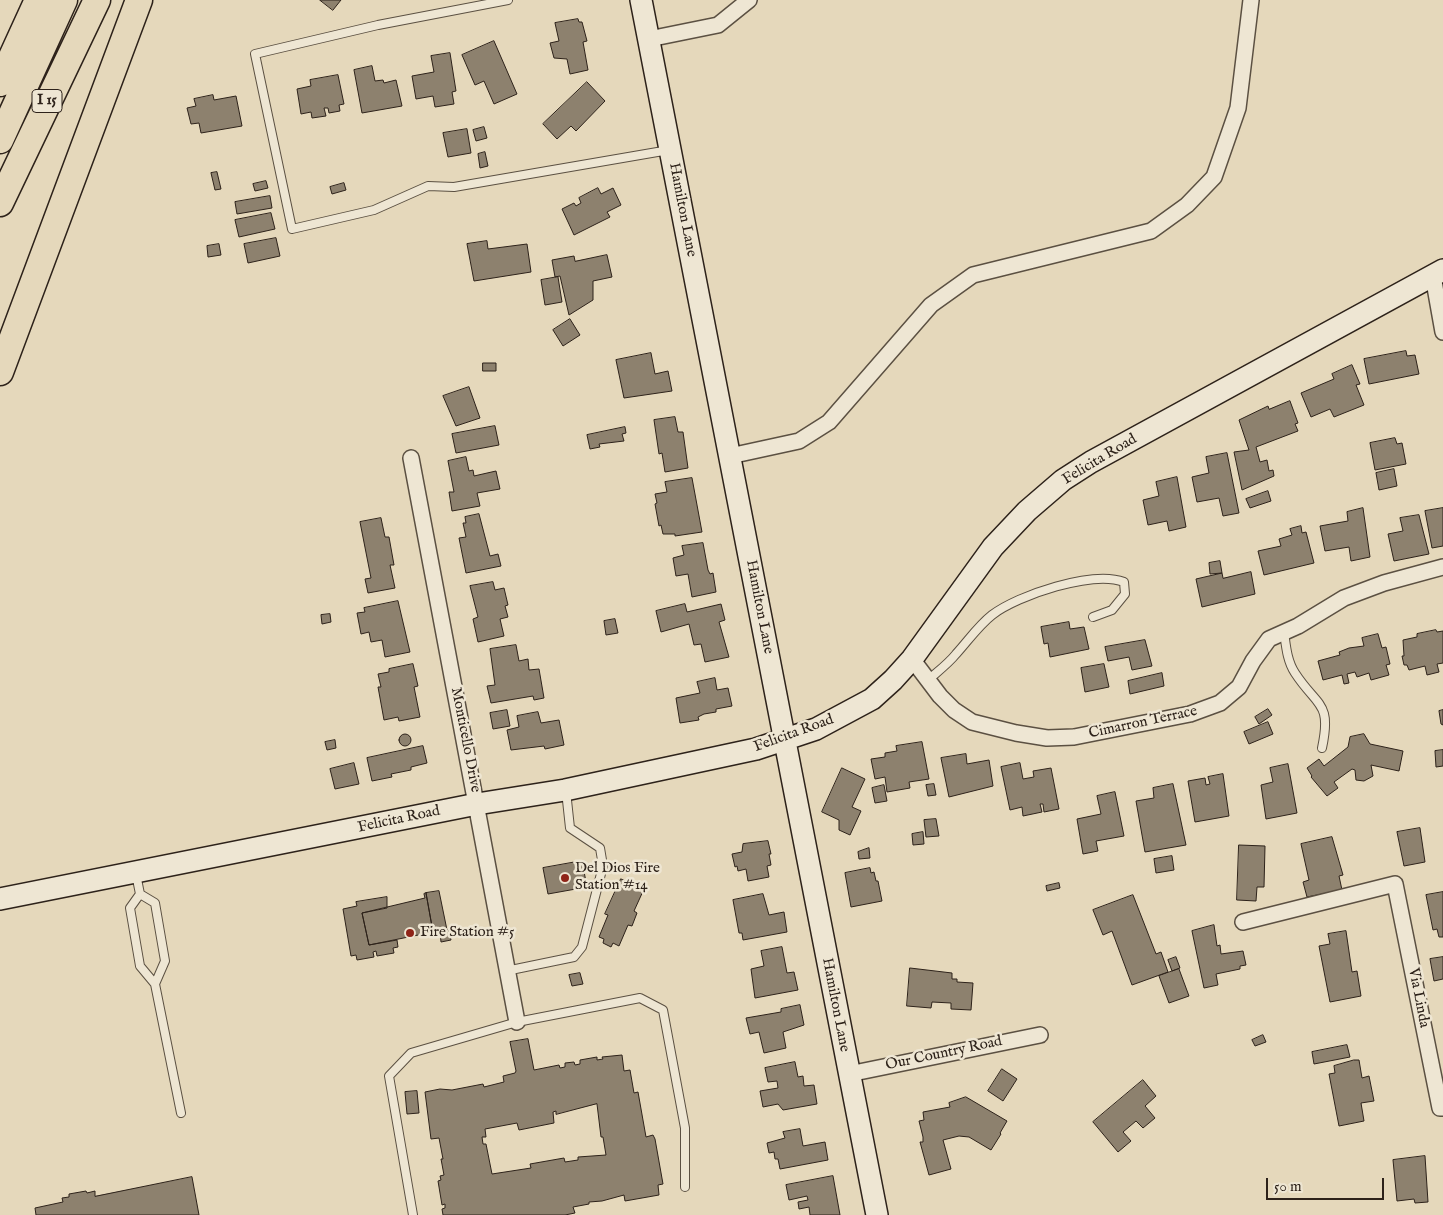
<!DOCTYPE html>
<style>
body{margin:0}
#map{position:relative;width:1443px;height:1215px;overflow:hidden;background:#e5d8bb;font-family:"IM FELL English",serif}
canvas{display:block}
.scale{position:absolute;left:1266px;top:1178px;width:118px;height:22px;box-sizing:border-box;border:2px solid #2d221a;border-top:0;padding-left:6px;font-size:15px;line-height:18px;white-space:nowrap;color:#2d221a;-webkit-text-stroke:4px #eee6d3;paint-order:stroke}
</style>
<div id="map">
<canvas width="1443" height="1215"></canvas>
<div class="scale">50 m</div>
</div>
<script>
const context = document.querySelector('canvas').getContext('2d');
context.lineJoin = 'round';
function paint(path, color) { context.fillStyle = color; context.fill(path, 'evenodd'); }
function trace(path, color, width, dash) { context.strokeStyle = color; context.lineWidth = width; context.lineCap = dash ? 'butt' : 'round'; context.setLineDash(dash || []); context.stroke(path); }
function write(font, color, halo, rows, align = 'center') {
  context.font = font + ' "IM FELL English",serif'; context.lineWidth = 5; context.setLineDash([]); context.textBaseline = 'middle'; context.strokeStyle = halo; context.fillStyle = color; for (const [text, x, y, turn = 0] of rows) {
    context.save(); context.translate(x, y); context.rotate((+turn || 0) * Math.PI / 180); context.textAlign = isNaN(turn) ? turn : align; if (halo) context.strokeText(text, 0, 0); context.fillText(text, 0, 0); context.restore();
  }
}
const building = new Path2D(`
 M 320,0 L 341,0 L 333,10 Z
 M 578,19 L 579,22 L 582,22 L 587,41 L 583,42 L 588,70 L 570,74 L 567,59 L 554,58 L 550,43 L 559,41 L 555,23 Z
 M 494,41 L 517,94 L 494,104 L 484,81 L 475,85 L 462,55 Z
 M 450,53 L 456,91 L 452,92 L 454,104 L 435,107 L 433,96 L 416,99 L 412,76 L 434,72 L 431,56 Z
 M 372,66 L 375,81 L 383,80 L 384,83 L 396,80 L 402,106 L 362,113 L 354,70 Z
 M 338,75 L 344,104 L 339,105 L 340,111 L 329,113 L 328,108 L 324,108 L 326,116 L 312,118 L 311,112 L 301,114 L 297,89 L 311,86 L 310,80 Z
 M 587,82 L 605,101 L 576,131 L 571,126 L 557,139 L 543,124 Z
 M 213,95 L 214,100 L 236,96 L 242,126 L 201,133 L 199,123 L 191,124 L 187,108 L 196,106 L 194,99 Z
 M 484,127 L 487,138 L 476,141 L 473,130 Z
 M 467,129 L 471,153 L 448,157 L 443,133 Z
 M 485,152 L 488,166 L 480,168 L 478,154 Z
 M 217,172 L 221,189 L 215,190 L 211,173 Z
 M 266,181 L 268,188 L 255,191 L 253,184 Z
 M 344,183 L 346,190 L 332,194 L 330,187 Z
 M 598,188 L 601,194 L 613,188 L 621,205 L 607,212 L 610,217 L 574,235 L 562,209 L 574,203 L 576,206 L 581,203 L 579,198 Z
 M 270,196 L 272,208 L 237,214 L 235,202 Z
 M 271,213 L 275,229 L 239,237 L 235,220 Z
 M 276,238 L 280,256 L 248,263 L 244,244 Z
 M 487,241 L 488,249 L 527,244 L 531,272 L 474,281 L 467,244 Z
 M 219,244 L 221,255 L 208,257 L 207,246 Z
 M 607,255 L 612,277 L 593,281 L 593,300 L 569,315 L 560,276 L 555,277 L 552,260 L 574,256 L 575,261 Z
 M 558,277 L 562,302 L 545,305 L 541,280 Z
 M 570,319 L 580,335 L 563,346 L 553,330 Z
 M 1406,351 L 1407,356 L 1415,355 L 1419,374 L 1369,384 L 1364,359 Z
 M 651,353 L 655,374 L 668,371 L 672,391 L 624,398 L 616,360 Z
 M 483,363 L 496,363 L 496,371 L 483,371 Z
 M 1352,365 L 1360,384 L 1356,385 L 1364,405 L 1334,417 L 1330,409 L 1311,417 L 1301,393 L 1334,379 L 1332,374 Z
 M 469,387 L 480,418 L 456,426 L 443,396 Z
 M 1290,401 L 1298,423 L 1295,424 L 1298,431 L 1256,447 L 1260,462 L 1267,460 L 1269,471 L 1273,470 L 1274,476 L 1242,490 L 1234,452 L 1249,450 L 1239,420 L 1268,406 L 1269,409 Z
 M 675,417 L 678,432 L 683,432 L 688,468 L 665,472 L 662,453 L 659,454 L 654,420 Z
 M 495,426 L 499,445 L 456,453 L 452,434 Z
 M 625,427 L 626,433 L 622,434 L 624,441 L 599,444 L 600,447 L 590,449 L 587,435 Z
 M 1395,438 L 1397,444 L 1402,443 L 1406,464 L 1375,470 L 1370,443 Z
 M 1227,453 L 1239,513 L 1223,516 L 1219,498 L 1197,502 L 1192,477 L 1209,473 L 1206,457 Z
 M 466,457 L 469,471 L 473,470 L 474,476 L 496,471 L 500,489 L 477,493 L 480,506 L 452,511 L 449,492 L 454,492 L 448,461 Z
 M 1394,469 L 1397,486 L 1379,490 L 1376,473 Z
 M 1177,477 L 1186,527 L 1169,531 L 1167,521 L 1148,525 L 1143,500 L 1159,496 L 1156,482 Z
 M 692,478 L 702,532 L 675,536 L 675,534 L 663,534 L 661,525 L 659,526 L 655,504 L 657,503 L 655,494 L 667,492 L 665,482 Z
 M 1268,491 L 1271,501 L 1250,508 L 1246,499 Z
 M 1363,508 L 1370,557 L 1351,561 L 1349,547 L 1325,551 L 1320,526 L 1348,521 L 1347,512 Z
 M 1443,508 L 1443,546 L 1432,548 L 1425,511 Z
 M 479,514 L 490,556 L 498,554 L 501,566 L 466,573 L 459,538 L 466,537 L 463,523 L 466,523 L 465,517 Z
 M 1419,515 L 1429,554 L 1394,561 L 1388,534 L 1403,531 L 1400,518 Z
 M 381,518 L 385,537 L 389,537 L 394,565 L 390,565 L 395,588 L 368,593 L 365,579 L 371,578 L 360,522 Z
 M 1301,526 L 1302,533 L 1306,532 L 1314,563 L 1264,575 L 1258,551 L 1281,546 L 1279,539 L 1292,535 L 1290,529 Z
 M 703,543 L 708,570 L 710,574 L 713,573 L 716,592 L 692,597 L 688,574 L 676,576 L 673,558 L 684,555 L 682,546 Z
 M 1220,561 L 1222,573 L 1210,574 L 1209,563 Z
 M 1251,572 L 1255,594 L 1202,607 L 1196,579 L 1222,573 L 1223,578 Z
 M 493,582 L 495,590 L 504,588 L 508,605 L 505,606 L 508,617 L 500,619 L 504,636 L 478,642 L 473,619 L 478,617 L 470,586 Z
 M 398,601 L 410,652 L 385,657 L 382,640 L 371,642 L 369,632 L 361,634 L 357,613 L 365,612 L 364,608 Z
 M 685,604 L 687,612 L 721,604 L 725,620 L 719,622 L 729,657 L 705,662 L 701,644 L 694,645 L 689,624 L 661,632 L 656,611 Z
 M 330,614 L 331,622 L 322,624 L 321,615 Z
 M 615,619 L 618,633 L 606,635 L 604,621 Z
 M 1069,622 L 1070,629 L 1084,627 L 1089,649 L 1050,657 L 1048,643 L 1044,644 L 1041,627 Z
 M 1436,630 L 1437,632 L 1443,631 L 1443,663 L 1437,664 L 1439,672 L 1427,675 L 1425,666 L 1409,670 L 1407,665 L 1404,665 L 1402,656 L 1404,656 L 1403,640 L 1417,637 L 1417,634 Z
 M 1378,634 L 1382,648 L 1386,647 L 1390,664 L 1386,665 L 1389,675 L 1371,680 L 1369,673 L 1357,677 L 1355,672 L 1347,674 L 1349,683 L 1344,684 L 1342,675 L 1323,680 L 1318,661 L 1340,655 L 1339,652 L 1349,648 L 1364,646 L 1362,638 Z
 M 1145,640 L 1152,666 L 1132,670 L 1129,657 L 1108,661 L 1105,647 Z
 M 516,645 L 519,661 L 528,659 L 529,670 L 539,669 L 544,698 L 534,700 L 533,696 L 491,703 L 487,686 L 495,685 L 490,649 Z
 M 413,664 L 418,686 L 414,687 L 420,717 L 399,721 L 398,717 L 384,720 L 378,687 L 381,687 L 378,674 L 389,672 L 389,669 Z
 M 1104,664 L 1109,687 L 1085,692 L 1081,668 Z
 M 1162,673 L 1164,686 L 1130,694 L 1128,681 Z
 M 715,678 L 717,690 L 728,688 L 732,706 L 716,709 L 716,712 L 704,714 L 698,717 L 699,720 L 680,723 L 676,698 L 700,693 L 697,682 Z
 M 1268,709 L 1272,715 L 1259,724 L 1255,717 Z
 M 507,710 L 510,726 L 493,729 L 490,713 Z
 M 1443,710 L 1443,725 L 1441,724 L 1439,711 Z
 M 538,712 L 541,723 L 559,720 L 564,745 L 545,749 L 544,746 L 511,750 L 507,730 L 519,727 L 517,716 Z
 M 1268,722 L 1273,734 L 1249,744 L 1244,732 Z
 M399 740a6 6 0 1 1 12 0a6 6 0 1 1-12 0Z
 M 1364,734 L 1370,744 L 1403,751 L 1399,771 L 1371,765 L 1373,776 L 1364,781 L 1356,780 L 1355,770 L 1352,769 L 1334,782 L 1338,788 L 1327,796 L 1311,777 L 1312,776 L 1307,768 L 1319,759 L 1324,766 L 1348,747 L 1350,737 Z
 M 335,740 L 336,748 L 327,750 L 325,742 Z
 M 922,742 L 929,779 L 909,782 L 910,788 L 887,792 L 885,777 L 875,779 L 871,759 L 885,757 L 885,753 L 897,751 L 896,746 Z
 M 423,746 L 427,763 L 411,767 L 411,770 L 391,774 L 392,777 L 372,781 L 367,758 Z
 M 1443,750 L 1443,766 L 1436,767 L 1435,751 Z
 M 966,754 L 967,764 L 989,760 L 993,786 L 949,797 L 941,758 Z
 M 354,763 L 359,784 L 335,789 L 330,769 Z
 M 1020,763 L 1023,779 L 1034,777 L 1033,771 L 1051,768 L 1059,809 L 1044,812 L 1043,804 L 1040,804 L 1042,812 L 1023,816 L 1022,807 L 1010,810 L 1001,767 Z
 M 1288,764 L 1297,813 L 1266,819 L 1261,785 L 1273,782 L 1270,768 Z
 M 842,768 L 865,779 L 852,807 L 861,811 L 850,835 L 839,830 L 839,820 L 822,812 Z
 M 1223,774 L 1229,816 L 1195,822 L 1188,781 L 1205,778 L 1206,785 L 1210,784 L 1208,777 Z
 M 934,784 L 936,795 L 928,796 L 926,785 Z
 M 1173,784 L 1186,845 L 1145,852 L 1136,801 L 1154,798 L 1153,788 Z
 M 884,785 L 887,801 L 875,803 L 872,788 Z
 M 1115,792 L 1124,836 L 1096,841 L 1098,851 L 1083,854 L 1077,819 L 1101,814 L 1097,796 Z
 M 936,819 L 939,836 L 926,837 L 924,820 Z
 M 1420,828 L 1425,862 L 1404,866 L 1397,832 Z
 M 923,832 L 924,844 L 913,845 L 912,834 Z
 M 1332,837 L 1343,875 L 1339,876 L 1342,890 L 1307,897 L 1303,882 L 1309,880 L 1301,844 Z
 M 768,841 L 771,854 L 769,854 L 771,865 L 767,866 L 769,877 L 748,881 L 746,869 L 738,871 L 737,866 L 735,867 L 732,854 L 742,852 L 743,844 Z
 M 1239,845 L 1265,846 L 1264,887 L 1257,887 L 1256,901 L 1237,900 Z
 M 869,848 L 870,858 L 859,859 L 858,852 Z
 M 1172,856 L 1174,870 L 1156,873 L 1154,859 Z
 M 582,861 L 587,887 L 548,894 L 543,868 Z
 M 870,868 L 871,873 L 874,872 L 876,881 L 878,881 L 882,901 L 851,907 L 845,873 Z
 M 621,879 L 644,889 L 634,911 L 637,913 L 632,926 L 628,925 L 619,946 L 613,943 L 611,947 L 603,943 L 604,939 L 599,937 L 608,915 L 605,914 Z
 M 1059,883 L 1060,888 L 1047,891 L 1046,886 Z
 M 439,891 L 447,930 L 433,932 L 426,893 Z
 M 1443,892 L 1443,937 L 1439,937 L 1437,929 L 1433,930 L 1426,895 Z
 M 426,893 L 433,932 L 369,945 L 362,913 L 425,898 L 424,894 Z
 M 763,894 L 769,915 L 784,912 L 787,932 L 743,940 L 742,933 L 739,933 L 733,900 Z
 M 1133,895 L 1156,954 L 1161,952 L 1168,972 L 1132,985 L 1112,931 L 1103,935 L 1093,910 Z
 M 387,897 L 387,908 L 362,913 L 369,945 L 397,940 L 398,947 L 393,948 L 394,953 L 377,956 L 376,951 L 373,952 L 374,957 L 357,960 L 356,955 L 351,956 L 343,909 L 357,906 L 356,902 Z
 M 1214,925 L 1217,946 L 1220,945 L 1221,954 L 1243,951 L 1246,965 L 1240,966 L 1240,969 L 1216,974 L 1218,985 L 1204,988 L 1192,931 Z
 M 449,930 L 451,940 L 441,942 L 440,932 Z
 M 1346,931 L 1352,972 L 1357,971 L 1361,996 L 1330,1002 L 1319,946 L 1330,944 L 1328,934 Z
 M 782,947 L 787,973 L 794,972 L 798,990 L 755,998 L 751,969 L 764,966 L 761,951 Z
 M 1176,957 L 1180,968 L 1172,971 L 1168,960 Z
 M 1443,957 L 1443,979 L 1434,981 L 1430,959 Z
 M 910,968 L 952,973 L 952,979 L 957,979 L 957,982 L 973,983 L 971,1010 L 951,1009 L 951,1003 L 932,1002 L 931,1008 L 907,1006 Z
 M 1179,969 L 1189,996 L 1169,1003 L 1159,976 Z
 M 580,973 L 583,984 L 572,986 L 569,975 Z
 M 800,1005 L 804,1025 L 783,1032 L 786,1048 L 764,1053 L 759,1032 L 750,1034 L 746,1018 L 781,1012 L 781,1009 Z
 M 1263,1035 L 1266,1042 L 1255,1046 L 1252,1040 Z
 M 528,1039 L 534,1070 L 559,1065 L 560,1068 L 565,1067 L 565,1063 L 574,1062 L 575,1065 L 580,1064 L 580,1060 L 597,1057 L 597,1060 L 603,1059 L 602,1057 L 622,1055 L 624,1071 L 630,1070 L 634,1093 L 638,1092 L 646,1137 L 653,1135 L 655,1139 L 663,1184 L 658,1185 L 659,1195 L 625,1201 L 624,1195 L 602,1201 L 589,1202 L 589,1204 L 573,1207 L 575,1213 L 565,1215 L 443,1215 L 442,1209 L 445,1208 L 445,1204 L 442,1205 L 438,1181 L 441,1180 L 440,1176 L 444,1175 L 441,1159 L 443,1159 L 439,1138 L 431,1139 L 425,1092 L 440,1089 L 452,1090 L 483,1084 L 484,1087 L 504,1082 L 503,1076 L 515,1073 L 516,1071 L 510,1042 ZM 597,1104 L 601,1137 L 603,1137 L 606,1155 L 578,1157 L 578,1160 L 565,1162 L 564,1158 L 530,1164 L 531,1168 L 492,1174 L 486,1144 L 483,1144 L 482,1137 L 486,1137 L 485,1129 L 517,1123 L 519,1130 L 554,1123 L 553,1112 L 556,1111 L 556,1114 Z
 M 1347,1045 L 1350,1057 L 1314,1064 L 1312,1052 Z
 M 1354,1060 L 1359,1060 L 1362,1078 L 1369,1076 L 1374,1101 L 1361,1103 L 1364,1121 L 1339,1126 L 1329,1074 L 1335,1073 L 1334,1066 Z
 M 795,1062 L 798,1077 L 803,1076 L 804,1086 L 814,1085 L 817,1104 L 783,1110 L 778,1104 L 763,1107 L 760,1091 L 778,1088 L 777,1081 L 768,1082 L 765,1068 Z
 M 1002,1069 L 1017,1079 L 1003,1101 L 988,1091 Z
 M 1143,1080 L 1156,1096 L 1145,1106 L 1155,1118 L 1143,1128 L 1136,1121 L 1123,1132 L 1131,1141 L 1118,1152 L 1093,1122 Z
 M 417,1091 L 419,1113 L 407,1114 L 405,1092 Z
 M 966,1097 L 1007,1121 L 1000,1133 L 1001,1134 L 991,1150 L 969,1137 L 959,1136 L 943,1140 L 951,1169 L 929,1175 L 920,1142 L 923,1142 L 923,1137 L 919,1121 L 924,1120 L 923,1112 L 950,1107 L 949,1103 Z
 M 800,1129 L 803,1146 L 825,1142 L 828,1160 L 780,1169 L 778,1159 L 775,1159 L 774,1152 L 769,1153 L 767,1143 L 785,1138 L 783,1132 Z
 M 1425,1156 L 1428,1202 L 1415,1203 L 1414,1199 L 1397,1201 L 1393,1160 Z
 M 833,1176 L 840,1215 L 810,1215 L 809,1207 L 799,1209 L 798,1202 L 808,1200 L 807,1196 L 789,1200 L 786,1185 Z
 M 192,1177 L 199,1215 L 36,1215 L 35,1208 L 63,1202 L 62,1198 L 69,1197 L 69,1194 L 86,1191 L 87,1193 L 95,1191 L 95,1196 Z`);
const lane = new Path2D(`
 M 508,0 L 378,25 L 255,54 L 292,229 L 374,210 L 428,186 L 454,187 L 669,150
 M 1284,632 C 1286,646 1287,661 1295,673 C 1317,707 1332,701 1322,748
 M 927,681 C 937,672 948,664 956,654 C 968,641 978,626 992,615 C 1018,595 1093,570 1124,582 L 1125,594 L 1112,610 L 1093,617
 M 136,874 L 140,894 L 155,903 L 165,961 L 155,984 L 140,966 L 130,908 L 140,894
 M 506,971 L 574,957 L 582,947 L 603,866 L 600,848 L 570,828 L 566,791
 M 155,984 L 181,1113
 M 413,1215 L 389,1076 L 411,1053 L 517,1022 L 640,998 L 663,1010 L 685,1128 L 685,1187`);
const street = new Path2D(`
 M 649,39 L 718,25 L 749,0
 M 1433,276 L 1443,332
 M 730,456 L 799,441 L 829,422 L 931,305 L 973,275 L 1151,231 L 1187,205 L 1214,177 L 1238,108 L 1251,0
 M 411,458 L 517,1022
 M 912,659 L 940,696 L 954,710 L 972,722 L 1016,733 L 1047,738 L 1074,737 L 1190,714 L 1220,703 L 1239,687 L 1253,661 L 1269,639 L 1298,626 L 1344,598 L 1384,583 L 1443,567
 M 1243,922 L 1395,884 L 1440,1108 L 1443,1108
 M 849,1074 L 1040,1035`);
const secondary = new Path2D(`
 M 641,0 L 877,1215
 M 0,899 L 477,804 L 565,790 L 756,749 L 816,729 L 872,699 L 893,680 L 912,659 L 993,547 L 1027,511 L 1063,480 L 1091,462 L 1443,270`);
const highway = new Path2D(`
 M 0,83 L 38,0
 M 0,140 L 64,0
 M 0,203 L 97,0
 M 0,372 L 139,0`);
const markers = [
 [565,878,5,"#8f2418"],
 [410,933,5,"#8f2418"]
];
const shields = [
 [47,101,30]
];
const shieldNames = [
 ["I 15",47,101]
];
const streetNames = [
 ["Hamilton Lane",682,210,79],
 ["Felicita Road",1100,460,-31],
 ["Hamilton Lane",759,607,79],
 ["Cimarron Terrace",1143,723,-12],
 ["Felicita Road",794,734,-20],
 ["Monticello Drive",465,740,79],
 ["Felicita Road",399,820,-12],
 ["Via Linda",1418,998,79],
 ["Hamilton Lane",835,1005,79],
 ["Our Country Road",944,1054,-12]
];
const poiNames = [
 ["Del Dios Fire",575,869],
 ["Station #14",575,886],
 ["Fire Station #5",420,933]
];
paint(building, '#8d816e');
trace(building, '#2d221a', 1);
trace(lane, '#5b5042', 10);
trace(street, '#5b5042', 18);
trace(secondary, '#2d221a', 24);
trace(highway, '#2d221a', 29);
trace(lane, '#eee6d3', 8);
trace(street, '#eee6d3', 15);
trace(secondary, '#eee6d3', 21);
trace(highway, '#e5d8bb', 26);
for (const [x, y, r, color] of markers) { const dot = new Path2D(); dot.arc(x, y, r, 0, 2 * Math.PI); context.fillStyle = color; context.fill(dot); trace(dot, '#eee6d3', 2); }
for (const [x, y, w] of shields) { const box = new Path2D(); box.roundRect(x - w / 2, y - 11.5, w, 23, 4); context.fillStyle = '#eee6d3'; context.fill(box); trace(box, '#2d221a', 1); }
write('bold 14px', '#2d221a', null, shieldNames);
write('15px', '#2d221a', '#eee6d3', streetNames);
write('15px', '#2d221a', '#eee6d3', poiNames, 'left');
</script>
